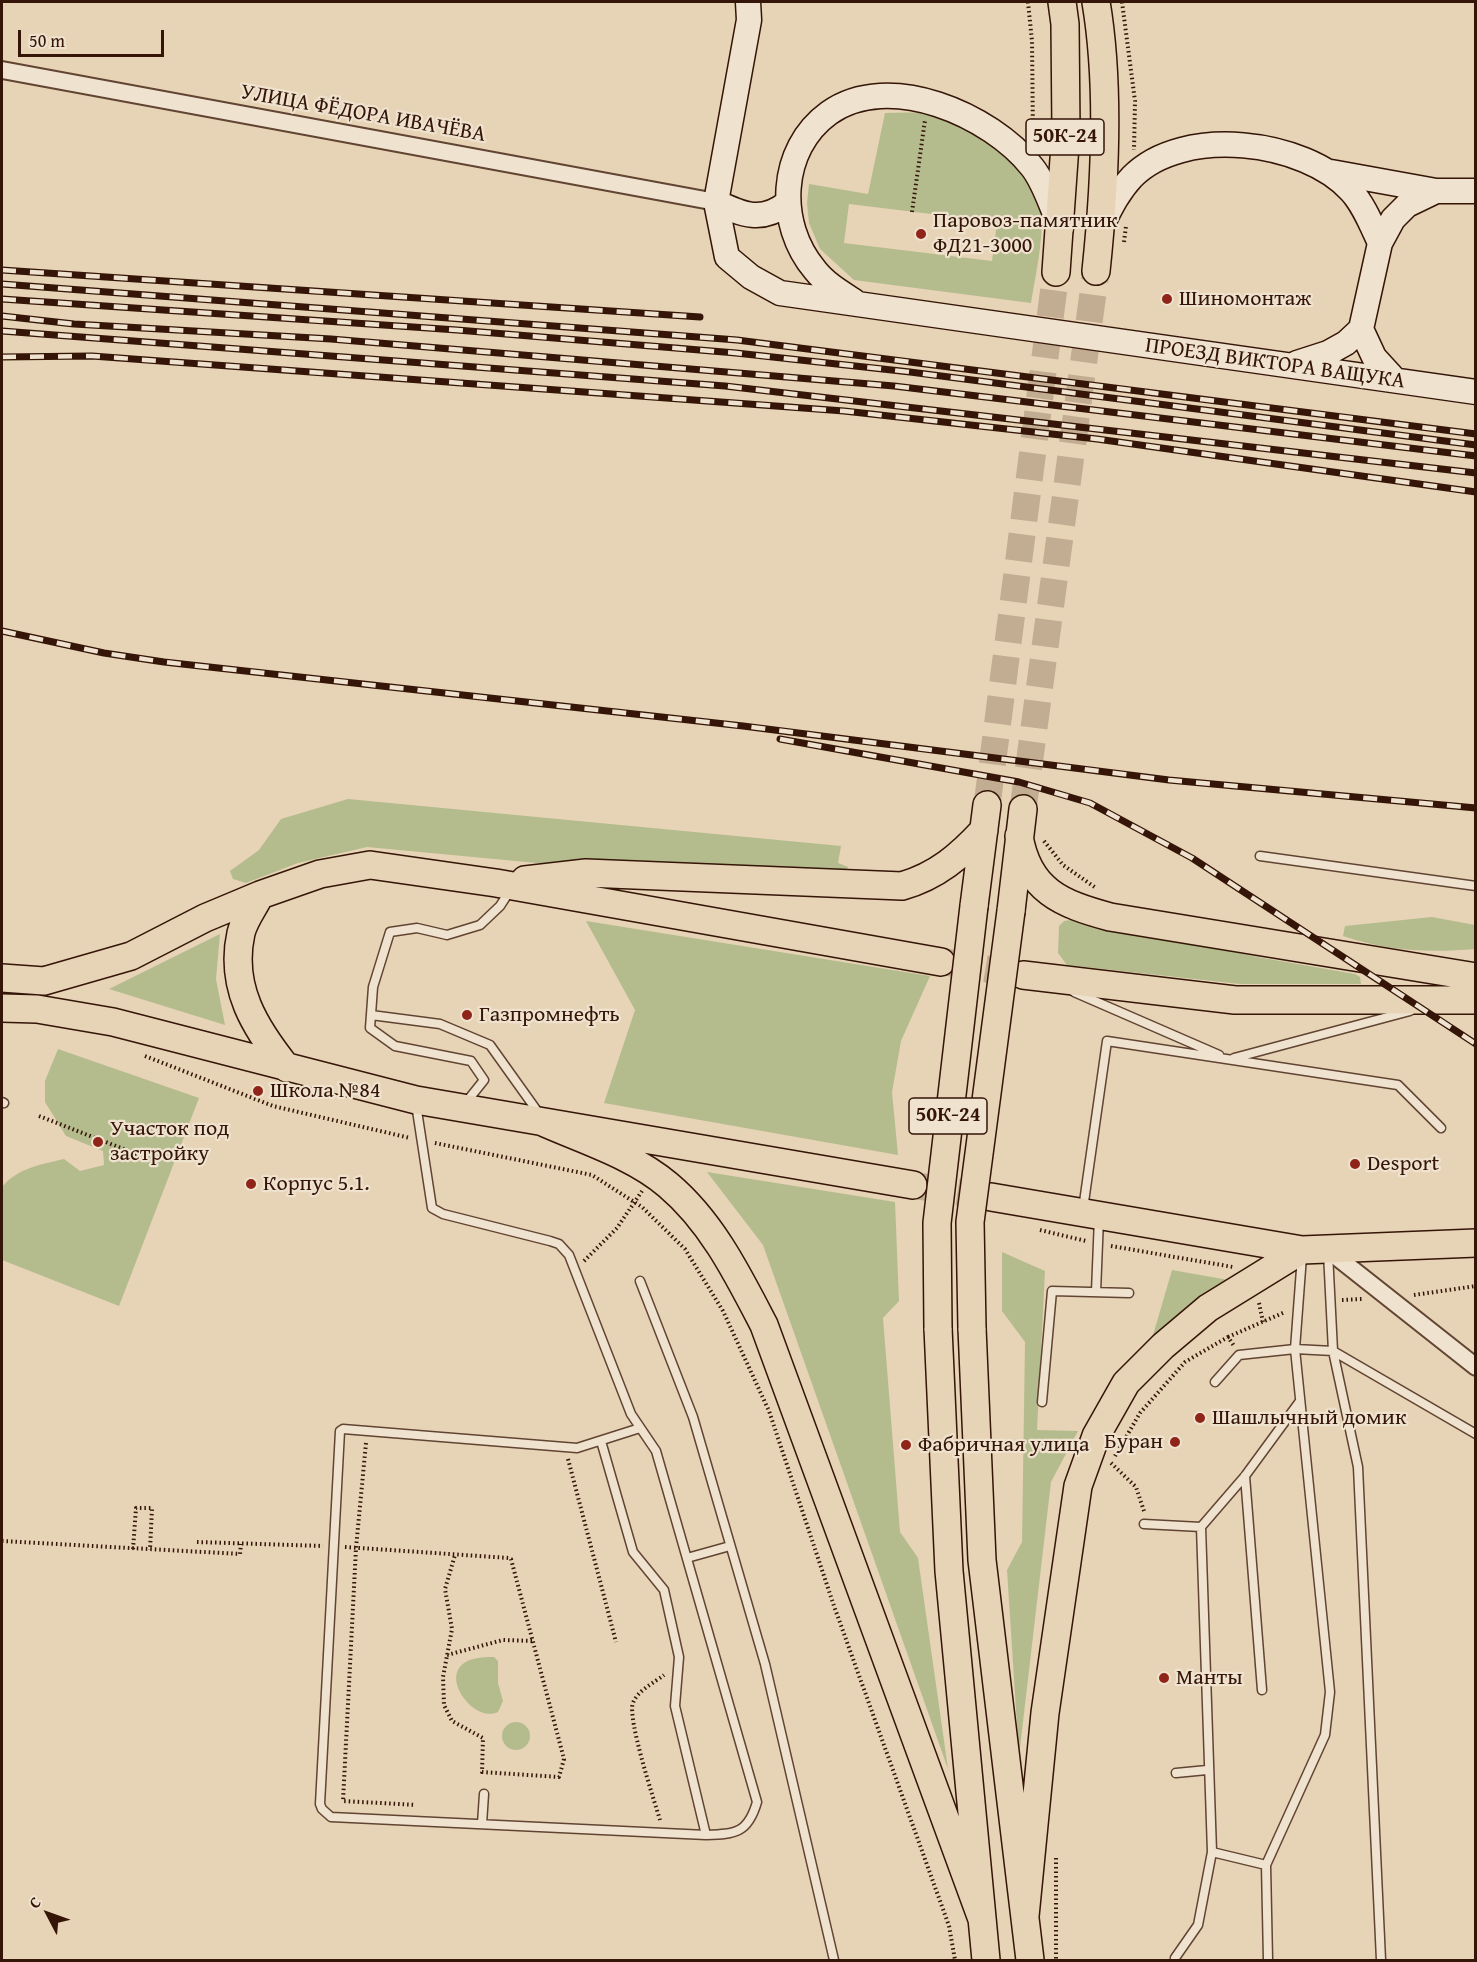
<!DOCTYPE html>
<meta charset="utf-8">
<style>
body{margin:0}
#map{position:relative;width:1477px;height:1962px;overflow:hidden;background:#e7d3b5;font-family:"Gentium Book Plus",serif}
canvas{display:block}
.frame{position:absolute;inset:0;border:3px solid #341507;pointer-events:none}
.north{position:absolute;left:18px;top:1884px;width:60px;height:60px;-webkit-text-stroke:4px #efe2cf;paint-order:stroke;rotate:311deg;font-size:16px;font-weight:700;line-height:24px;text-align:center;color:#341507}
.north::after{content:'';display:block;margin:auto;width:21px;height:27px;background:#341507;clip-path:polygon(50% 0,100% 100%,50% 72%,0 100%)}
.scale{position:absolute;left:18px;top:30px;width:146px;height:27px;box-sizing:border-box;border:3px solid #341507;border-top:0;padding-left:8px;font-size:18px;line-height:21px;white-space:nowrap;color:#341507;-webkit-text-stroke:4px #efe2cf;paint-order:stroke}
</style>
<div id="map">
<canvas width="1477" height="1962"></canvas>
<div class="frame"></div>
<div class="north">С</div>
<div class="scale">50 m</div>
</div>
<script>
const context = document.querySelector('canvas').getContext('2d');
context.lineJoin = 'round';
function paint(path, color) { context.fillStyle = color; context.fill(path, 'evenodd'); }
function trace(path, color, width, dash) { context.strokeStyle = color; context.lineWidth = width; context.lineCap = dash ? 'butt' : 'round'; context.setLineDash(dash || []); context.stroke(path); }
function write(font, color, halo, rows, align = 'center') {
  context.font = font + ' "Gentium Book Plus",serif'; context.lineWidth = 4.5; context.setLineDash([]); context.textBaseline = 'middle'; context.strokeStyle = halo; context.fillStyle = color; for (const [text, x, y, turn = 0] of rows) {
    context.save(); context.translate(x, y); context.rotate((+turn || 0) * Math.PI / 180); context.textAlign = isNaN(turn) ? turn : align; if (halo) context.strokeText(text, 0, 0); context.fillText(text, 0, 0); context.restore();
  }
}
const green = new Path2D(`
 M 885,113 C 897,113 910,112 922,113 C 953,118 1032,161 1039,194 C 1046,231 1037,267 1031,303 L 854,280 L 820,249 L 809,223 L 807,203 L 809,184 L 868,194 ZM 849,204 L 997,222 L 992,261 L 844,243 Z
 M 348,799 L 841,846 L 838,863 L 848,867 L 844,875 L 811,876 L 719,864 L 687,868 L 636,863 L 537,863 L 367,847 L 298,863 L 246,883 L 233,879 L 230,871 L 259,850 L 281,819 Z
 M 1432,917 L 1475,925 L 1475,949 C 1429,953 1387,951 1343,936 L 1345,926 Z
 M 1071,920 L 1263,958 L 1355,974 L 1360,977 L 1361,984 L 1240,984 L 1067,965 L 1058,953 L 1059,926 L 1064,921 Z
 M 586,921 L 930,976 L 901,1041 L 892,1092 L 898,1155 L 604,1103 L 635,1010 Z
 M 220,934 L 216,979 L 225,1025 L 109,989 Z
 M 58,1049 L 199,1098 L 119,1306 L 2,1260 L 2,1187 C 18,1168 39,1165 64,1159 L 80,1171 L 104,1165 L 103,1151 L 66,1136 L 45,1102 L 45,1081 Z
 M 707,1172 L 895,1202 L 899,1301 L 883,1318 L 900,1532 L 918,1558 L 948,1769 L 763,1245 Z
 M 1002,1252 L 1045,1271 L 1037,1430 L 1078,1431 L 1051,1482 L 1019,1756 L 1007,1570 L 1022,1542 L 1025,1342 L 1002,1311 Z
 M 1172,1270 L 1234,1281 L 1151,1342 Z
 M 494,1657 L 498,1661 L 498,1683 L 503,1701 L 498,1712 C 470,1726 422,1654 494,1657 Z
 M502 1736a14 14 0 1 1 28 0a14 14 0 1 1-28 0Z`);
const primaryTunnel = new Path2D(`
 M 987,805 L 1056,272
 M 1023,809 L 1096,271
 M 945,962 L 1023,975
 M 917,1186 L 991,1197`);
const path = new Path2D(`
 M 1028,2 L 1032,41 L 1033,138
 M 1122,2 L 1135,101 L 1134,150
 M 912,212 L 925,120
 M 1124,242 L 1126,226
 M 1044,841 L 1063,865 L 1096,888
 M 145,1056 L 273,1106 L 410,1138
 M 39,1116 L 144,1157
 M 435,1143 L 592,1175 L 642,1207 L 685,1249 L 723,1311 L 769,1411 L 834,1606 L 949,1926 L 955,1960
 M 1040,1230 L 1086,1241
 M 1111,1246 L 1233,1267
 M 584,1261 L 617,1228 L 642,1191
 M 1414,1295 L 1476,1286
 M 1342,1300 L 1362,1299
 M 1259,1303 L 1263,1322
 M 1228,1337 L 1285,1312
 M 366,1443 L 356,1548 L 343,1801 L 416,1805
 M 1115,1456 L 1140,1413 L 1185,1362 L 1228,1337 L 1234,1346
 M 568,1459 L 616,1642
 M 1111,1463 L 1136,1487 L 1144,1511
 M 2,1541 L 240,1554 L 241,1544
 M 197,1542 L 323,1546
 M 345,1547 L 509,1558 L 511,1559 L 564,1759 L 559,1777 L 482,1772 L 483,1738 L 452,1721 L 444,1705 L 443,1677 L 452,1629 L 445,1589 L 455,1555
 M 133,1549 L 136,1508 L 152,1508 L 150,1550
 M 447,1655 L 503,1640 L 533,1641
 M 660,1820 C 654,1800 627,1718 633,1703 C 637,1691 655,1682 664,1675
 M 1056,1858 L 1056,1960`);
const lane = new Path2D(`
 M 1260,856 L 1476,886
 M 1074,992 L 1219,1055
 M 371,1015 L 440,1024 L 490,1045 L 540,1115
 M 1234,1058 L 1410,1011
 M 2,1102 L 4,1103
 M 416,1104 L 432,1208 L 443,1214 L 550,1241 L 559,1244 L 569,1255 L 631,1414 L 656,1451 L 757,1802 C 748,1833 736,1834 706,1835 L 331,1817 L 322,1809 L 320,1804 L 340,1431 L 343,1429 L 577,1448 L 640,1428
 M 464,1105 L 484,1080 L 471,1061 L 395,1046 L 370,1028 L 373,987 L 390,932 L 417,928 L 447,935 L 480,925 L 500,906 L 511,889
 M 1083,1209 L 1107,1041 L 1398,1085 L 1441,1128
 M 640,1281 L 693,1417 L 765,1664 L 834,1960
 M 1096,1292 L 1099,1218
 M 1215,1382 L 1239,1355 L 1295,1349 L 1333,1351 L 1328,1253
 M 1042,1402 L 1052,1291 L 1129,1293
 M 601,1441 L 633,1552 L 664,1590 L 679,1657 L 675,1706 L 706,1835
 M 1245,1476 L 1262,1690
 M 1144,1524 L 1201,1527 L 1212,1852
 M 1201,1527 L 1245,1476 L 1300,1401
 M 687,1558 L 730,1546
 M 1176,1773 L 1207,1770
 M 482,1824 L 484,1794
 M 1175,1958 L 1198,1925 L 1212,1852 L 1266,1865
 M 1268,1960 L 1266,1865 L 1325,1735 L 1330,1692 L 1295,1349 L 1302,1256
 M 1381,1960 L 1358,1467 L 1333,1351 L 1476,1434`);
const street = new Path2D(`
 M 2,70 L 716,202
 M 1328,1250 L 1476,1367`);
const secondary = new Path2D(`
 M 748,2 L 749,20 L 716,202 L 727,257 L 751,277 L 780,293 L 1476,392
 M 1331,172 L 1436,191 L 1476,191
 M 716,202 C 743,215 762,223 787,203
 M 1101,227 C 1110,209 1118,192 1132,177 C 1183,125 1305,140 1351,191 C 1364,205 1372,226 1380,243
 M 854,301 C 840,292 825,283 815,270 C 776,224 779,149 829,113 C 889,70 991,115 1032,167 C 1045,183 1052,209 1061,228
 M 1361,329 L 1374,357 L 1395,380
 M 1297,363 L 1328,353 L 1346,343 L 1361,329 L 1380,243 L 1393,219 L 1407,205 L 1436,191`);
const primary = new Path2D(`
 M 1096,271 C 1105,186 1110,85 1096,2
 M 1056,272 L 1066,131 L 1065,24 L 1062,2
 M 1019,836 C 1028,891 1062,904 1110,917 L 1476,977
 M 525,880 L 586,873 L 902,886 C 937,876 960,856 984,830
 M 260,895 C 254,907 244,920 241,933 C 229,987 255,1028 287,1068
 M 974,906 L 987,805
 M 1011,911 L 1023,809
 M 1023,975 L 1235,1000 L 1476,1000
 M 2,978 L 44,981 L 131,956 L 205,918 L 260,895 L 320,874 L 370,865 L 496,883 L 941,962
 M 2,1008 L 37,1009 L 113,1022 L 416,1100 L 913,1185
 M 545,1123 C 586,1141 634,1156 668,1185 C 712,1222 738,1275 764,1325 L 982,1919
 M 991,1197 L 1302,1250 L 1476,1243
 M 938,1328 L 949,1571 L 986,1960
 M 972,1328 L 982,1560 L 1030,1960
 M 1025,1916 L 1045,1713 L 1078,1486 L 1096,1436 L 1126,1383 L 1163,1346 L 1208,1308 L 1302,1250`);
const rail = new Path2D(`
 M 2,270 L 700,317
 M 2,284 L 737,340 L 1476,434
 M 2,299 L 457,330 L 736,353 L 910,372 L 1476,445
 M 2,316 L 74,324 L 331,339 L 894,386 L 1476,456
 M 2,331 L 725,386 L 1476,473
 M 2,357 L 92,356 L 844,411 L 1097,439 L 1476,492
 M 2,631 L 104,653 L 164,662 L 743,726 L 1169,780 L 1476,808
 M 780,739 L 1019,782 L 1090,803 L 1192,858 L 1476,1044`);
const primaryBridge = new Path2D(`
 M 938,1328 L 937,1223 L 974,906
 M 972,1328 L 970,1222 L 1011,911`);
const markers = [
 [921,234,6,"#8f2418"],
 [1167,299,6,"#8f2418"],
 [467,1015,6,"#8f2418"],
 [258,1091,6,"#8f2418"],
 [98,1142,6,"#8f2418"],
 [1355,1164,6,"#8f2418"],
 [251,1184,6,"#8f2418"],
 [1200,1418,6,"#8f2418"],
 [1175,1442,6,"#8f2418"],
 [906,1445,6,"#8f2418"],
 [1164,1678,6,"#8f2418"]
];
const shields = [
 [1065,137,78],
 [948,1116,78]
];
const shieldNames = [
 ["50К-24",1065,137],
 ["50К-24",948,1116]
];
const streetNames = [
 ["УЛИЦА ФЁДОРА ИВАЧЁВА",363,114,10],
 ["ПРОЕЗД ВИКТОРА ВАЩУКА",1275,364,8]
];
const poiNames = [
 ["Паровоз-памятник",933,221],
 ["ФД21-3000",933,246],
 ["Шиномонтаж",1179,299],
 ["Газпромнефть",479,1015],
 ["Школа №84",270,1091],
 ["Участок под",110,1129],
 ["застройку",110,1154],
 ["Desport",1367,1164],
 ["Корпус 5.1.",263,1184],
 ["Шашлычный домик",1212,1418],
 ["Буран",1163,1442,"right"],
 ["Фабричная улица",918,1445],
 ["Манты",1176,1678]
];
paint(green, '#b4bc8e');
trace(primaryTunnel, '#c3ad92', 27, [27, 14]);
trace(lane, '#614432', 11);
trace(street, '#614432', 20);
trace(secondary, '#341507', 27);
trace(primary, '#341507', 30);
trace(path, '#341507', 4, [1.5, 3]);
trace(lane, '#efe2cf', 8);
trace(street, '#efe2cf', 16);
trace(secondary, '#efe2cf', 24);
trace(primary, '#e7d3b5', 27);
trace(rail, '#341507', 7);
trace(rail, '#efe2cf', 4.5, [14]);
trace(primaryBridge, '#341507', 30, []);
trace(primaryBridge, '#e7d3b5', 27);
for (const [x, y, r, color] of markers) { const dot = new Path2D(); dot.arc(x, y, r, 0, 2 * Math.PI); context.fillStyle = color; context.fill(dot); trace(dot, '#efe2cf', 2); }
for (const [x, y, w] of shields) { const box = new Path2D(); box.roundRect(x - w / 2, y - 18, w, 36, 4.5); context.fillStyle = '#efe2cf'; context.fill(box); trace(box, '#341507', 1.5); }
write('bold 21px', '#341507', null, shieldNames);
write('22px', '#341507', '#efe2cf', streetNames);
write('22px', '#341507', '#efe2cf', poiNames, 'left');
</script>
